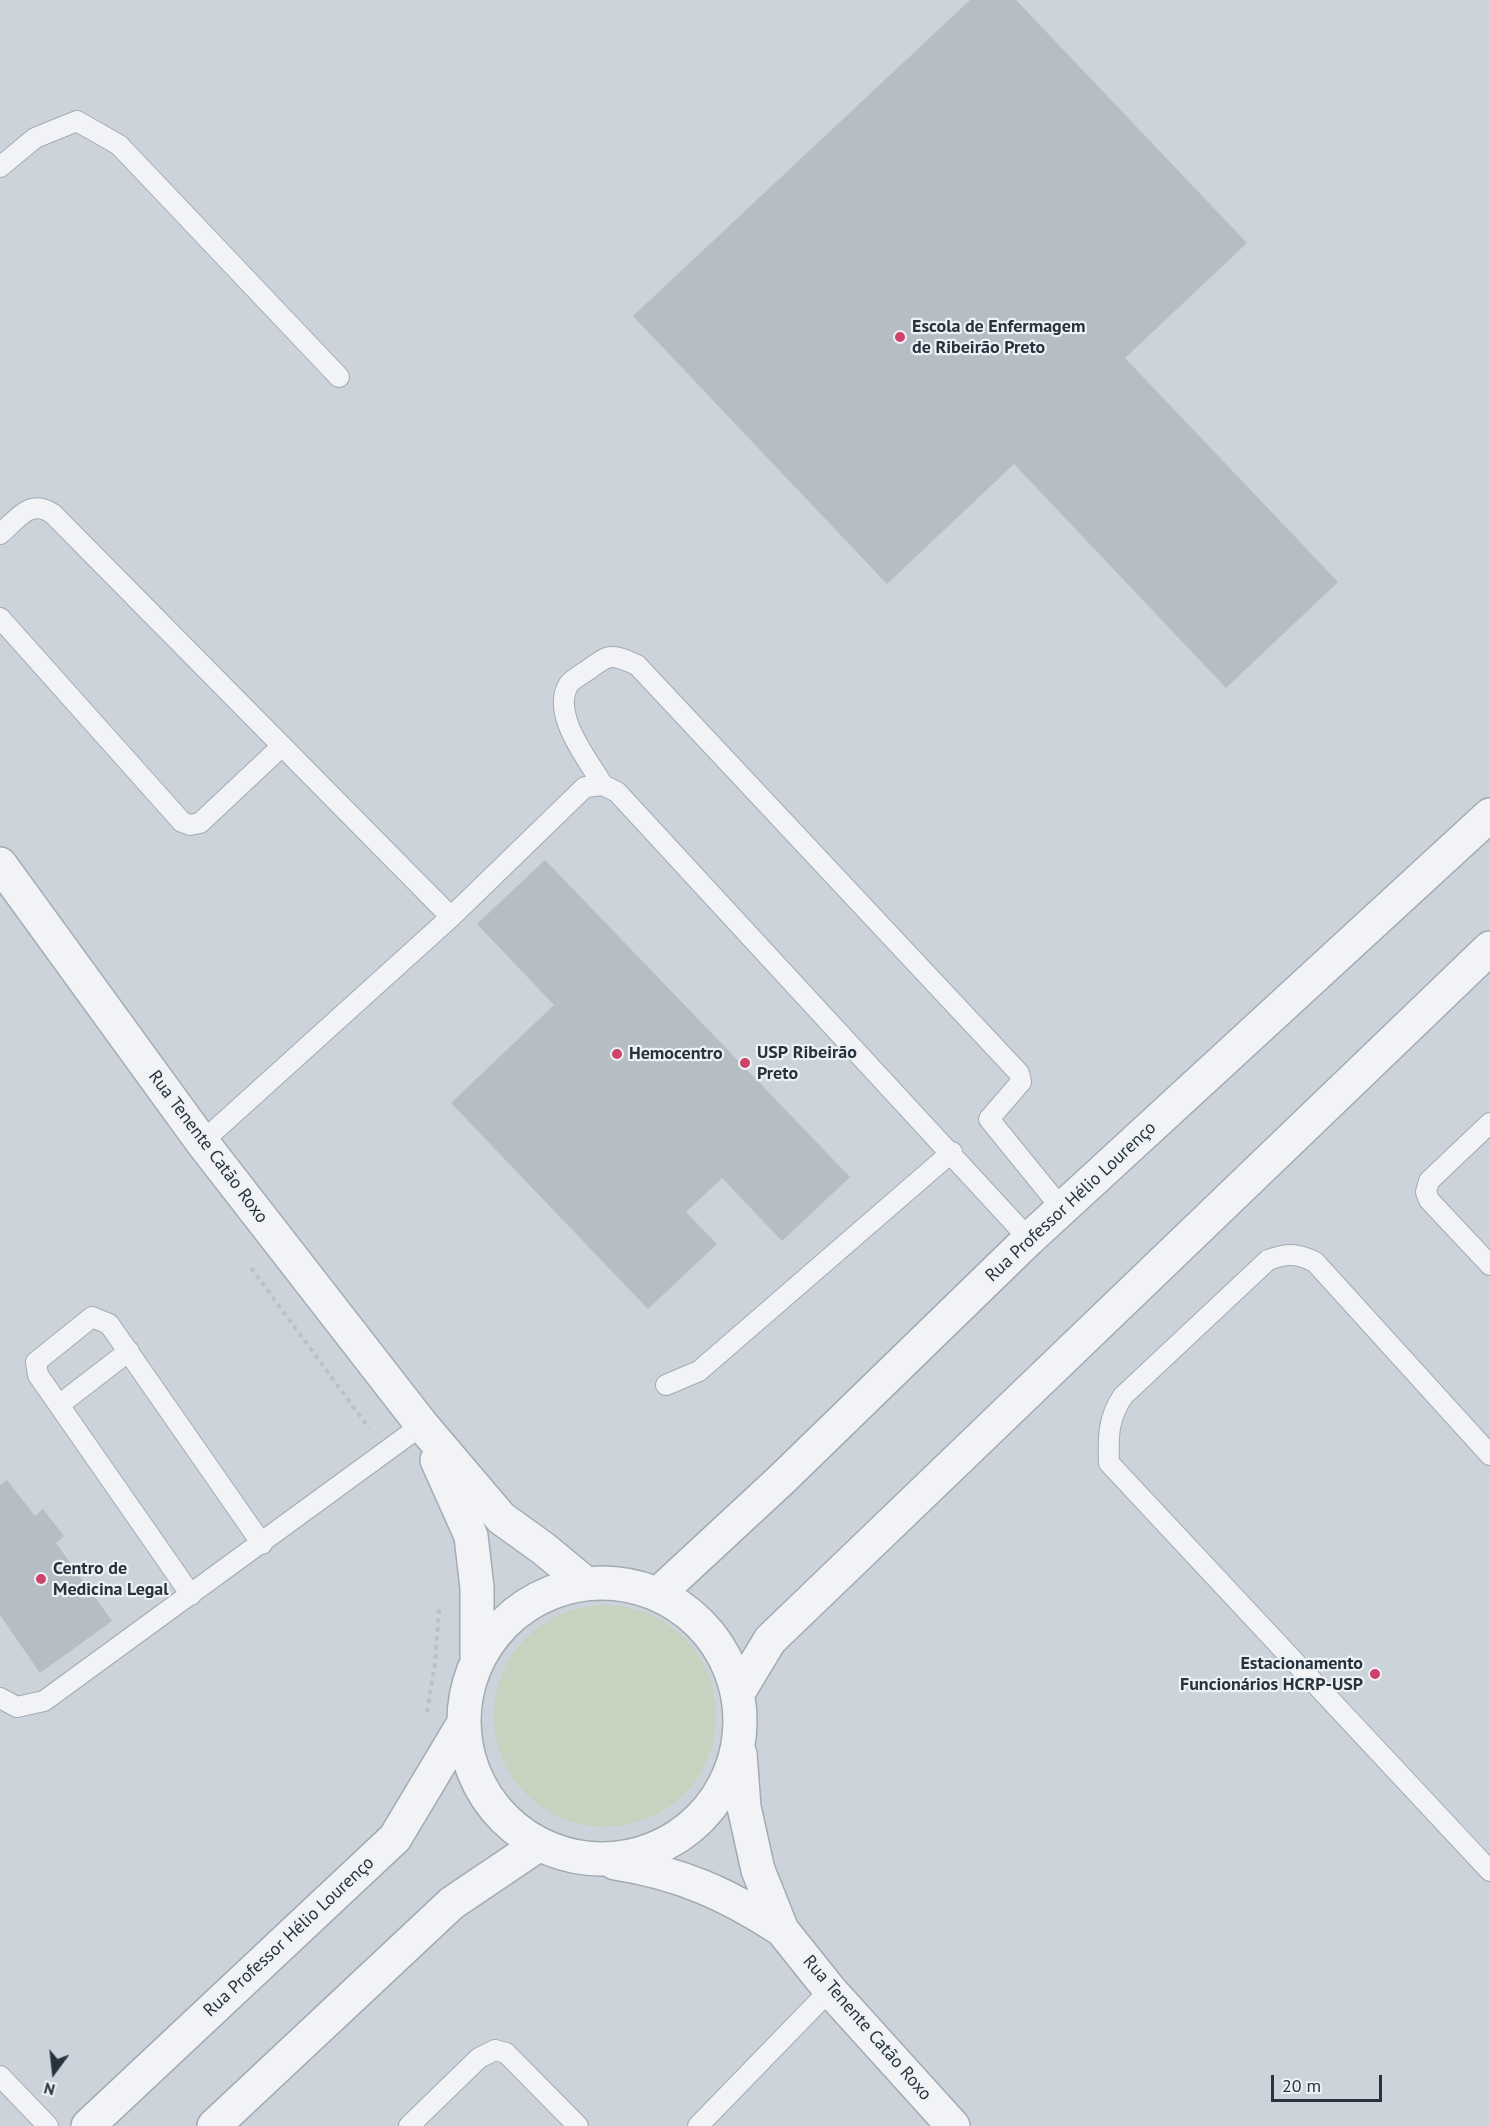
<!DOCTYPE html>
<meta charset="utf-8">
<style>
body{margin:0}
#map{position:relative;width:1490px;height:2126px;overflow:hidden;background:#dee3e8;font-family:"PT Sans",sans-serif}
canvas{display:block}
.north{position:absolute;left:24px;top:2042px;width:60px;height:60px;-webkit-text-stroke:4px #eef2f5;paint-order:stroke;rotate:195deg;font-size:16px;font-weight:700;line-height:24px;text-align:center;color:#27333f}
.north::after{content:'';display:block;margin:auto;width:21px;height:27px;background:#27333f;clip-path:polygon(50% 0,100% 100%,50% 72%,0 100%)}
.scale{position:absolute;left:1271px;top:2075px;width:111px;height:27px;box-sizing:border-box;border:3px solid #27333f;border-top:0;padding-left:8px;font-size:18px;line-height:21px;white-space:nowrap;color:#27333f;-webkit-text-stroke:4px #eef2f5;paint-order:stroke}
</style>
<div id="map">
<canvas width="1490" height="2126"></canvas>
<div class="north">N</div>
<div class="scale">20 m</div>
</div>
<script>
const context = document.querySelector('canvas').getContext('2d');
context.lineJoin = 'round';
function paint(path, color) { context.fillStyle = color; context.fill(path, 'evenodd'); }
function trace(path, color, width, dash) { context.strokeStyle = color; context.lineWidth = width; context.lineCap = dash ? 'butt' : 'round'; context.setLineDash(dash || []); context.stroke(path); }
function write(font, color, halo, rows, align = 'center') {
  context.font = font + ' "PT Sans",sans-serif'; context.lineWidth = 4.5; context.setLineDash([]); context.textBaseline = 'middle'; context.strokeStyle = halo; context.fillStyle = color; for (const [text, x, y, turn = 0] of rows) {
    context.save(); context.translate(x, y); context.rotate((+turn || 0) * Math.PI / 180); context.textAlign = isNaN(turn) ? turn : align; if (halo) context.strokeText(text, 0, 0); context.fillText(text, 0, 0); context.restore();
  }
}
const built = new Path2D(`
 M 0,0 L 1490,0 L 1490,2126 L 0,2126 Z`);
const green = new Path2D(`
 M494 1716a111 111 0 1 1 222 0a111 111 0 1 1-222 0Z`);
const building = new Path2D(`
 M 970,0 L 1016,0 L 1247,243 L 1125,358 L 1338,582 L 1226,688 L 1014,464 L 887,584 L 633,316 Z
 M 545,860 L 850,1177 L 782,1241 L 722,1178 L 686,1212 L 717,1244 L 648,1309 L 451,1103 L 554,1005 L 477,924 Z
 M 7,1480 L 35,1516 L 43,1509 L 64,1536 L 56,1543 L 112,1621 L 40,1673 L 0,1615 L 0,1485 Z`);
const path = new Path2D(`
 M 251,1268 L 369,1428
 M 427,1712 L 435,1664 L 439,1609`);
const lane = new Path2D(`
 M 0,167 L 35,138 L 77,121 L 119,145 L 339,377
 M 0,534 C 18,519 30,498 53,514 L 451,917
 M 0,618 L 182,822 L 190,825 L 200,823 L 282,746
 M 603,785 C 588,760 550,713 569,684 C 573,679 582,674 588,670 C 610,653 612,654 637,665 L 1019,1073 L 1021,1082 L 989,1119 L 1062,1209
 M 1490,1123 L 1429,1181 L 1426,1192 L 1429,1200 L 1490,1265
 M 202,1142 L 451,917 L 585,787 L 603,785 L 617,792 L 1029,1239
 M 666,1385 L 699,1371 L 952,1152
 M 59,1405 L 129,1351
 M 1490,1455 L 1315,1262 C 1297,1253 1287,1253 1268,1260 L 1123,1396 C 1108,1418 1108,1437 1109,1463 L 1490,1871
 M 191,1595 L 38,1375 L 36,1362 L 92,1317 L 109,1324 L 262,1544
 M 0,1698 L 17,1707 L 44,1701 L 422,1425
 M 0,2076 L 48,2126
 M 409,2126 L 479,2058 L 495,2050 L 506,2053 L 578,2126
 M 698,2126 L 830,1990`);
const street = new Path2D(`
 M 0,864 L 202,1142 L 422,1425 L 501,1518 L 544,1549 L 585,1583
 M 437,1460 L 471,1536 L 477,1588 L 477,1657
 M464 1721a138 138 0 1 1 276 0a138 138 0 1 1-276 0Z
 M 658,1594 L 781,1480 L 1029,1239 L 1490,815
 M 738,1693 L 770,1640 L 1490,948
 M 740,1754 L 744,1807 L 758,1870 L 782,1930 L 830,1990 L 953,2126
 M 615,1863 C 680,1873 727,1894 782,1930
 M 88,2126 L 395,1838 L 462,1726
 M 214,2126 L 452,1903 L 538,1845`);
const markers = [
 [900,337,6,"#ce426b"],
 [617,1054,6,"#ce426b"],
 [745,1063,6,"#ce426b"],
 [41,1579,6,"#ce426b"],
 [1375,1674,6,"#ce426b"]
];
const poiNames = [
 ["Escola de Enfermagem",912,327],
 ["de Ribeirão Preto",912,348],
 ["USP Ribeirão",757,1053],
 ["Preto",757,1074],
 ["Hemocentro",629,1054],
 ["Centro de",53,1569],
 ["Medicina Legal",53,1590],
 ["Estacionamento",1363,1664,"right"],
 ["Funcionários HCRP-USP",1363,1685,"right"]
];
const streetNames = [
 ["Rua Tenente Catão Roxo",208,1147,53],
 ["Rua Professor Hélio Lourenço",1071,1202,-43],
 ["Rua Professor Hélio Lourenço",289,1937,-43],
 ["Rua Tenente Catão Roxo",867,2028,49]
];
paint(built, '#ccd3da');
paint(green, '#c7d2bf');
paint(building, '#b5bdc5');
trace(lane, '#a3abb2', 22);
trace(street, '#a3abb2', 36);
trace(path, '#bcc1c6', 4, [4.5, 4.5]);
trace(lane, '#f1f3f6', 20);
trace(street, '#f1f3f6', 33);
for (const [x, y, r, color] of markers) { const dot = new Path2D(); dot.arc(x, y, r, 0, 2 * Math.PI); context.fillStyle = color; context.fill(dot); trace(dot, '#eef2f5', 2); }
write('bold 18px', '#27333f', '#eef2f5', poiNames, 'left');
write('18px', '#27333f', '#eef2f5', streetNames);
</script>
